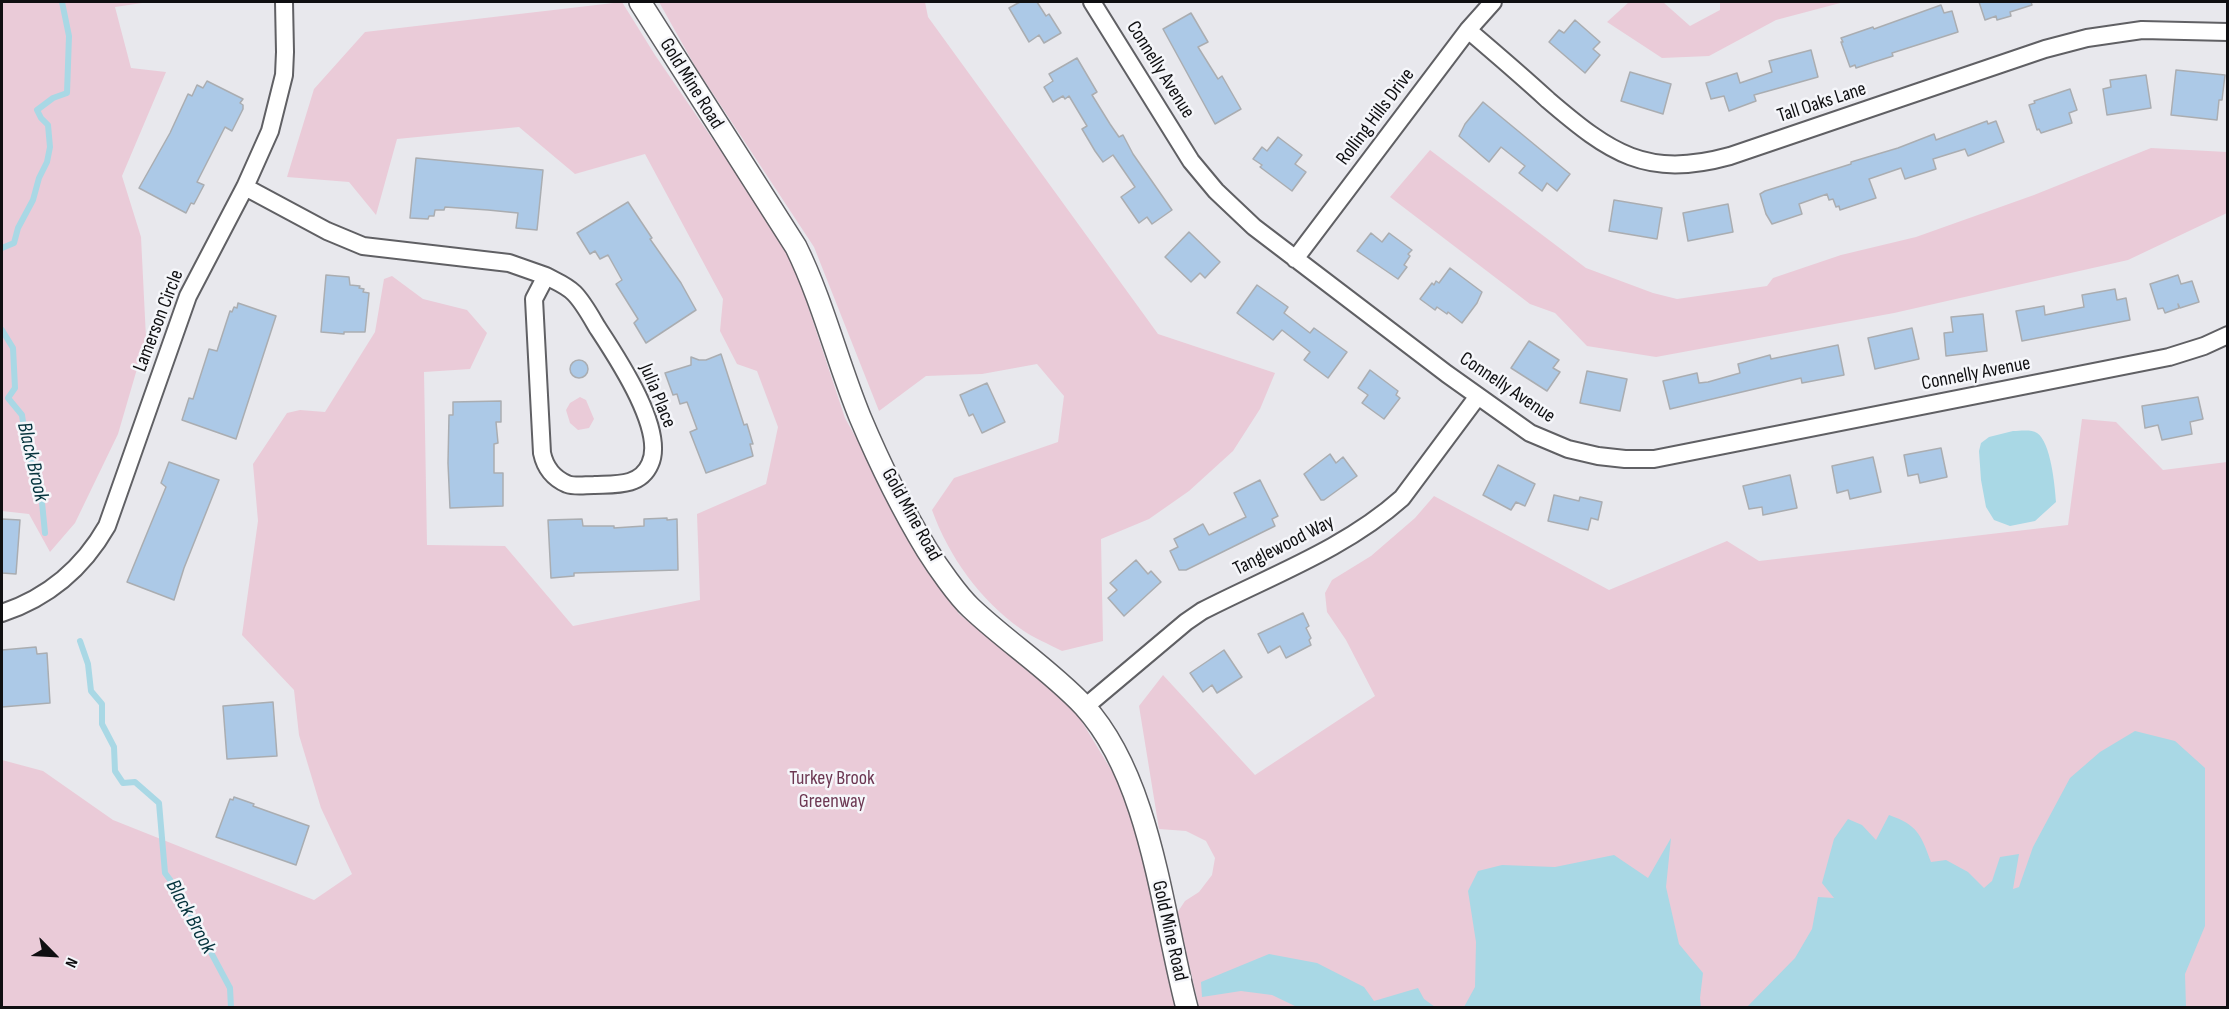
<!DOCTYPE html>
<style>
body{margin:0}
#map{position:relative;width:2229px;height:1009px;overflow:hidden;background:#e8e8ed;font-family:"Sofia Sans Condensed",sans-serif}
canvas{display:block}
.frame{position:absolute;inset:0;border:3px solid #0f0f11;pointer-events:none}
.north{position:absolute;left:24px;top:925px;width:60px;height:60px;-webkit-text-stroke:4px #f5f6fa;paint-order:stroke;rotate:114deg;font-size:16px;font-weight:700;line-height:24px;text-align:center;color:#0f0f11}
.north::after{content:'';display:block;margin:auto;width:21px;height:27px;background:#0f0f11;clip-path:polygon(50% 0,100% 100%,50% 72%,0 100%)}
</style>
<div id="map">
<canvas width="2229" height="1009"></canvas>
<div class="frame"></div>
<div class="north">N</div>
</div>
<script>
const context = document.querySelector('canvas').getContext('2d');
context.lineJoin = 'round';
function paint(path, color) { context.fillStyle = color; context.fill(path, 'evenodd'); }
function trace(path, color, width, dash) { context.strokeStyle = color; context.lineWidth = width; context.lineCap = dash ? 'butt' : 'round'; context.setLineDash(dash || []); context.stroke(path); }
function write(font, color, halo, rows, align = 'center') {
  context.font = font + ' "Sofia Sans Condensed",sans-serif'; context.lineWidth = 5; context.setLineDash([]); context.textBaseline = 'middle'; context.strokeStyle = halo; context.fillStyle = color; for (const [text, x, y, turn = 0] of rows) {
    context.save(); context.translate(x, y); context.rotate((+turn || 0) * Math.PI / 180); context.textAlign = isNaN(turn) ? turn : align; if (halo) context.strokeText(text, 0, 0); context.fillText(text, 0, 0); context.restore();
  }
}
const green = new Path2D(`
 M 2,2 L 149,2 L 115,7 L 131,68 L 166,72 L 122,176 L 141,237 L 146,338 L 118,434 L 75,523 L 50,552 L 29,514 L 2,511 Z
 M 622,2 L 655,55 L 790,252 L 845,418 L 915,544 L 959,614 L 1052,686 L 1076,712 L 1118,781 L 1134,821 L 1178,1007 L 2,1007 L 2,760 L 43,771 L 113,820 L 314,900 L 352,874 L 321,808 L 299,735 L 294,690 L 242,635 L 258,521 L 253,464 L 287,413 L 300,410 L 325,412 L 375,332 L 384,279 L 392,276 L 423,299 L 467,310 L 487,333 L 470,369 L 424,372 L 427,545 L 505,546 L 573,626 L 700,600 L 697,514 L 766,484 L 778,427 L 757,371 L 737,364 L 720,331 L 723,299 L 645,154 L 575,174 L 519,127 L 397,139 L 376,215 L 349,182 L 287,177 L 314,89 L 365,32 Z
 M 659,2 L 925,2 L 928,17 L 1158,334 L 1275,373 L 1260,409 L 1233,451 L 1189,491 L 1149,519 L 1101,539 L 1103,641 L 1062,651 C 1049,644 1033,638 1021,629 C 980,600 949,557 932,510 L 954,478 L 1058,442 L 1064,396 L 1037,364 L 982,374 L 926,376 L 879,411 L 814,247 L 696,68 Z
 M 1629,2 L 1663,2 L 1690,26 L 1720,10 L 1720,2 L 1844,2 L 1776,20 L 1709,56 L 1662,58 L 1607,22 Z
 M 2151,148 L 2227,152 L 2227,213 L 2128,260 L 1894,313 L 1656,357 L 1587,346 L 1555,313 L 1530,304 L 1390,197 L 1430,150 L 1586,268 L 1653,293 L 1677,299 L 1767,286 L 1773,278 L 1841,255 L 1916,237 L 2034,195 Z
 M 580,397 L 586,400 L 594,419 L 589,428 L 578,430 L 570,423 L 566,410 L 570,403 Z
 M 2082,419 L 2116,422 L 2163,470 L 2227,462 L 2227,1007 L 1199,1007 L 1177,913 L 1185,901 L 1199,892 L 1212,875 L 1215,858 L 1206,841 L 1186,831 L 1159,829 L 1139,706 L 1163,675 L 1255,775 L 1375,696 L 1346,640 L 1327,612 L 1325,593 L 1332,580 L 1371,556 L 1415,518 L 1434,496 L 1609,590 L 1727,541 L 1759,561 L 2068,525 Z`);
const water = new Path2D(`
 M 2013,431 C 2020,431 2031,429 2037,433 C 2051,442 2055,487 2056,502 L 2035,521 L 2010,526 L 1994,520 L 1986,507 L 1981,480 L 1979,451 L 1981,443 L 1989,437 Z
 M 2135,731 L 2175,741 L 2205,768 L 2205,926 L 2185,974 L 2186,1007 L 1747,1007 L 1795,958 L 1812,929 L 1818,897 L 1834,898 L 1822,883 L 1834,839 L 1848,819 L 1862,825 L 1876,840 L 1889,815 C 1918,825 1921,835 1931,862 L 1946,860 L 1968,872 L 1984,888 L 1992,881 L 2000,857 L 2019,854 L 2013,889 L 2019,887 L 2033,847 L 2070,778 L 2100,752 Z
 M 1671,838 L 1666,887 L 1679,944 L 1703,973 L 1700,998 L 1701,1007 L 1464,1007 L 1475,987 L 1476,942 L 1468,891 L 1478,871 L 1502,865 L 1555,867 L 1614,855 L 1648,878 Z
 M 1269,954 L 1317,963 L 1364,987 L 1374,1001 L 1418,988 L 1424,999 L 1435,1007 L 1297,1007 L 1272,995 L 1241,991 L 1202,997 L 1201,982 Z`);
const stream = new Path2D(`
 M 2,248 L 14,243 L 18,228 L 33,200 L 39,178 L 47,162 L 50,147 L 48,125 L 41,118 L 37,110 L 53,98 L 67,93 L 69,36 L 62,2
 M 2,330 L 13,348 L 15,388 L 8,398 L 22,415 L 27,450 L 40,482 L 45,533
 M 80,641 L 88,664 L 91,691 L 102,704 L 102,724 L 114,747 L 115,771 L 123,783 L 135,782 L 159,803 L 165,873 L 177,889 L 230,988 L 231,1008`);
const building = new Path2D(`
 M 1020,2 L 1037,2 L 1046,16 L 1049,14 L 1061,33 L 1044,43 L 1039,35 L 1029,42 L 1009,8 Z
 M 1979,2 L 2031,2 L 2032,5 L 2010,12 L 2011,16 L 1997,20 L 1996,16 L 1985,20 Z
 M 1941,5 L 1944,13 L 1952,11 L 1958,32 L 1892,53 L 1893,56 L 1874,62 L 1856,68 L 1855,65 L 1850,67 L 1841,42 L 1843,42 L 1841,38 L 1873,27 L 1874,29 Z
 M 1191,13 L 1208,42 L 1198,47 L 1218,79 L 1222,76 L 1241,109 L 1215,124 L 1163,29 Z
 M 1575,20 L 1600,42 L 1593,49 L 1600,55 L 1585,73 L 1549,42 L 1559,30 L 1564,33 Z
 M 1811,50 L 1818,77 L 1754,95 L 1756,101 L 1729,111 L 1724,96 L 1711,99 L 1706,83 L 1737,73 L 1740,83 L 1772,72 L 1769,61 Z
 M 1077,58 L 1097,92 L 1092,95 L 1110,124 L 1119,137 L 1123,135 L 1133,154 L 1172,210 L 1152,224 L 1147,217 L 1139,223 L 1121,197 L 1135,187 L 1113,155 L 1103,162 L 1095,151 L 1082,129 L 1087,126 L 1069,96 L 1065,99 L 1063,96 L 1053,102 L 1044,87 L 1053,81 L 1049,74 Z
 M 2176,70 L 2225,75 L 2222,100 L 2219,100 L 2217,120 L 2171,115 Z
 M 1630,72 L 1671,84 L 1663,114 L 1621,101 Z
 M 2146,75 L 2151,108 L 2107,115 L 2103,89 L 2111,87 L 2110,80 Z
 M 207,81 L 243,99 L 240,103 L 243,105 L 243,109 L 232,131 L 225,127 L 197,182 L 204,185 L 194,204 L 191,203 L 186,213 L 139,188 L 170,133 L 188,94 L 192,96 L 197,85 L 203,88 Z
 M 2070,89 L 2077,110 L 2069,113 L 2072,123 L 2041,133 L 2039,129 L 2037,130 L 2029,105 L 2035,103 L 2034,101 Z
 M 1483,102 L 1570,174 L 1557,191 L 1547,183 L 1542,191 L 1519,173 L 1525,166 L 1501,147 L 1489,162 L 1459,136 L 1465,124 Z
 M 1987,121 L 1988,124 L 1996,121 L 2004,142 L 1968,156 L 1965,149 L 1933,159 L 1936,169 L 1905,179 L 1901,168 L 1869,179 L 1876,198 L 1840,210 L 1839,206 L 1836,207 L 1833,199 L 1829,200 L 1827,194 L 1799,204 L 1802,214 L 1772,224 L 1766,214 L 1760,194 L 1765,191 L 1851,164 L 1851,162 L 1898,148 L 1934,134 L 1936,140 Z
 M 1278,137 L 1302,155 L 1295,164 L 1306,172 L 1292,191 L 1260,167 L 1262,165 L 1253,159 L 1262,147 L 1267,151 Z
 M 416,158 L 543,170 L 537,230 L 516,228 L 518,213 L 488,210 L 445,207 L 444,210 L 435,210 L 434,216 L 429,216 L 428,219 L 410,218 Z
 M 1614,200 L 1662,208 L 1657,239 L 1609,231 Z
 M 628,202 L 652,238 L 650,239 L 681,283 L 696,310 L 646,343 L 634,323 L 638,319 L 616,284 L 622,280 L 608,255 L 600,259 L 595,251 L 590,254 L 577,233 Z
 M 1728,204 L 1733,232 L 1688,241 L 1683,213 Z
 M 1189,232 L 1220,262 L 1205,278 L 1200,273 L 1191,282 L 1165,257 Z
 M 1371,233 L 1382,242 L 1389,233 L 1412,250 L 1408,254 L 1410,256 L 1404,265 L 1407,267 L 1398,279 L 1357,251 Z
 M 1450,268 L 1482,292 L 1477,303 L 1462,323 L 1448,312 L 1447,314 L 1437,307 L 1435,310 L 1420,299 L 1432,283 L 1434,285 L 1436,281 L 1439,283 Z
 M 326,275 L 349,277 L 350,285 L 360,286 L 359,288 L 364,289 L 363,292 L 369,293 L 365,332 L 344,332 L 344,334 L 321,332 Z
 M 2178,275 L 2181,284 L 2192,281 L 2199,302 L 2180,308 L 2178,304 L 2179,308 L 2165,313 L 2163,308 L 2158,309 L 2150,284 Z
 M 1257,285 L 1288,307 L 1284,313 L 1310,333 L 1314,328 L 1347,352 L 1328,378 L 1304,360 L 1310,352 L 1282,330 L 1273,340 L 1237,313 Z
 M 2115,289 L 2117,300 L 2126,298 L 2130,320 L 2022,341 L 2016,311 L 2044,306 L 2045,315 L 2084,307 L 2082,295 Z
 M 238,303 L 276,316 L 236,439 L 182,420 L 189,398 L 193,399 L 209,349 L 217,351 L 230,311 L 232,312 L 234,307 L 237,308 Z
 M 1983,314 L 1987,351 L 1946,356 L 1944,333 L 1953,332 L 1951,317 Z
 M 1912,328 L 1919,359 L 1875,369 L 1868,338 Z
 M 1529,341 L 1559,360 L 1553,368 L 1560,372 L 1547,391 L 1511,368 Z
 M 1838,345 L 1844,375 L 1802,383 L 1801,378 L 1670,409 L 1663,381 L 1697,373 L 1699,383 L 1708,382 L 1740,373 L 1738,364 L 1770,355 L 1771,359 Z
 M 721,354 L 744,425 L 747,424 L 753,444 L 750,444 L 753,456 L 706,473 L 690,432 L 697,429 L 687,402 L 680,404 L 677,394 L 673,395 L 665,373 L 691,365 L 691,357 L 699,360 L 706,360 Z
 M570 369a9 9 0 1 1 18 0a9 9 0 1 1-18 0Z
 M 1370,370 L 1398,391 L 1396,395 L 1400,398 L 1384,419 L 1362,403 L 1368,395 L 1358,388 Z
 M 1587,371 L 1627,379 L 1620,411 L 1580,403 Z
 M 987,383 L 1005,422 L 982,433 L 973,414 L 969,416 L 960,395 Z
 M 2198,397 L 2203,419 L 2190,422 L 2192,434 L 2162,440 L 2158,425 L 2145,428 L 2142,406 Z
 M 501,401 L 501,422 L 496,422 L 498,443 L 494,444 L 494,473 L 503,473 L 503,506 L 450,508 L 448,463 L 449,415 L 453,415 L 453,402 Z
 M 1941,448 L 1947,477 L 1920,483 L 1918,474 L 1908,476 L 1904,455 Z
 M 1330,454 L 1336,463 L 1343,457 L 1357,476 L 1324,500 L 1321,500 L 1304,474 Z
 M 1873,457 L 1881,492 L 1850,499 L 1848,490 L 1837,493 L 1832,466 Z
 M 169,462 L 219,480 L 184,568 L 174,600 L 127,582 L 166,487 L 161,483 Z
 M 1498,465 L 1535,484 L 1525,506 L 1516,502 L 1511,510 L 1483,495 Z
 M 1790,475 L 1797,508 L 1763,515 L 1762,507 L 1749,509 L 1743,486 Z
 M 1260,480 L 1278,516 L 1272,519 L 1275,526 L 1186,570 L 1179,570 L 1170,551 L 1178,547 L 1174,539 L 1203,524 L 1209,535 L 1246,517 L 1234,493 Z
 M 1554,495 L 1579,501 L 1580,497 L 1602,502 L 1598,520 L 1591,518 L 1588,530 L 1548,521 Z
 M 667,518 L 667,520 L 677,519 L 678,570 L 574,573 L 574,576 L 551,578 L 548,520 L 582,519 L 583,526 L 614,526 L 614,528 L 644,526 L 644,519 Z
 M 2,519 L 20,520 L 16,574 L 2,573 Z
 M 1136,560 L 1148,574 L 1151,571 L 1161,582 L 1124,616 L 1108,598 L 1117,590 L 1110,583 Z
 M 1303,613 L 1309,626 L 1306,628 L 1311,638 L 1309,640 L 1311,645 L 1286,658 L 1280,646 L 1268,653 L 1258,634 Z
 M 36,647 L 37,654 L 47,653 L 50,703 L 2,707 L 2,650 Z
 M 1224,650 L 1242,677 L 1217,693 L 1212,685 L 1203,692 L 1190,673 Z
 M 273,702 L 277,756 L 227,759 L 223,706 Z
 M 234,797 L 254,804 L 253,806 L 309,826 L 296,865 L 216,837 L 230,799 L 233,800 Z`);
const minor = new Path2D(`
 M 1092,2 L 1191,161 L 1216,191 L 1254,227 L 1447,374 L 1530,433 L 1568,449 L 1598,456 L 1625,459 L 1654,459 L 2169,357 L 2204,346 L 2228,335
 M 1468,30 C 1495,53 1522,76 1548,100 C 1610,153 1646,179 1730,156 L 2045,49 L 2087,38 L 2142,30 L 2228,32
 M 245,187 L 327,231 L 363,246 L 509,263 L 546,276 L 534,299 L 542,453 C 545,467 553,478 567,484 C 575,487 585,485 594,485 C 615,484 640,487 650,464 C 666,430 616,356 597,327 C 590,315 583,302 574,293 C 566,285 555,281 546,276
 M 1295,259 L 1468,30 L 1493,2
 M 2,613 C 47,598 83,568 107,526 L 188,296 L 245,187 L 270,131 L 284,75 L 285,52 L 284,2
 M 1085,707 L 1186,622 L 1202,611 C 1270,576 1345,549 1402,498 L 1478,396`);
const tertiary = new Path2D(`
 M 640,2 L 796,247 C 823,302 837,361 860,417 C 879,462 902,509 927,550 C 937,566 958,596 971,608 C 1007,642 1050,670 1084,706 C 1151,779 1162,914 1187,1008`);
const streetNames = [
 ["Connelly Avenue",1160,70,58],
 ["Gold Mine Road",691,84,58],
 ["Tall Oaks Lane",1822,103,-18],
 ["Rolling Hills Drive",1376,117,-53],
 ["Lamerson Circle",159,321,-69],
 ["Connelly Avenue",1976,374,-11],
 ["Connelly Avenue",1507,388,34],
 ["Julia Place",657,396,68],
 ["Gold Mine Road",911,515,61],
 ["Tanglewood Way",1284,546,-27],
 ["Gold Mine Road",1169,931,77]
];
const parkNames = [
 ["Turkey Brook",832,779],
 ["Greenway",832,802]
];
const waterNames = [
 ["Black Brook",32,462,77],
 ["Black Brook",190,917,61]
];
paint(green, '#eacbd8');
paint(water, '#a9d8e5');
trace(stream, '#a9d8e5', 6);
paint(building, '#acc9e7');
trace(building, '#aaadb1', 1.5);
trace(minor, '#606064', 20);
trace(tertiary, '#606064', 24);
trace(minor, '#fff', 16);
trace(tertiary, '#fff', 21);
write('20px', '#0f0f11', '#f5f6fa', streetNames);
write('20px', '#6c3752', '#f5f6fa', parkNames);
write('italic 21px', '#04323c', '#f5f6fa', waterNames);
</script>
